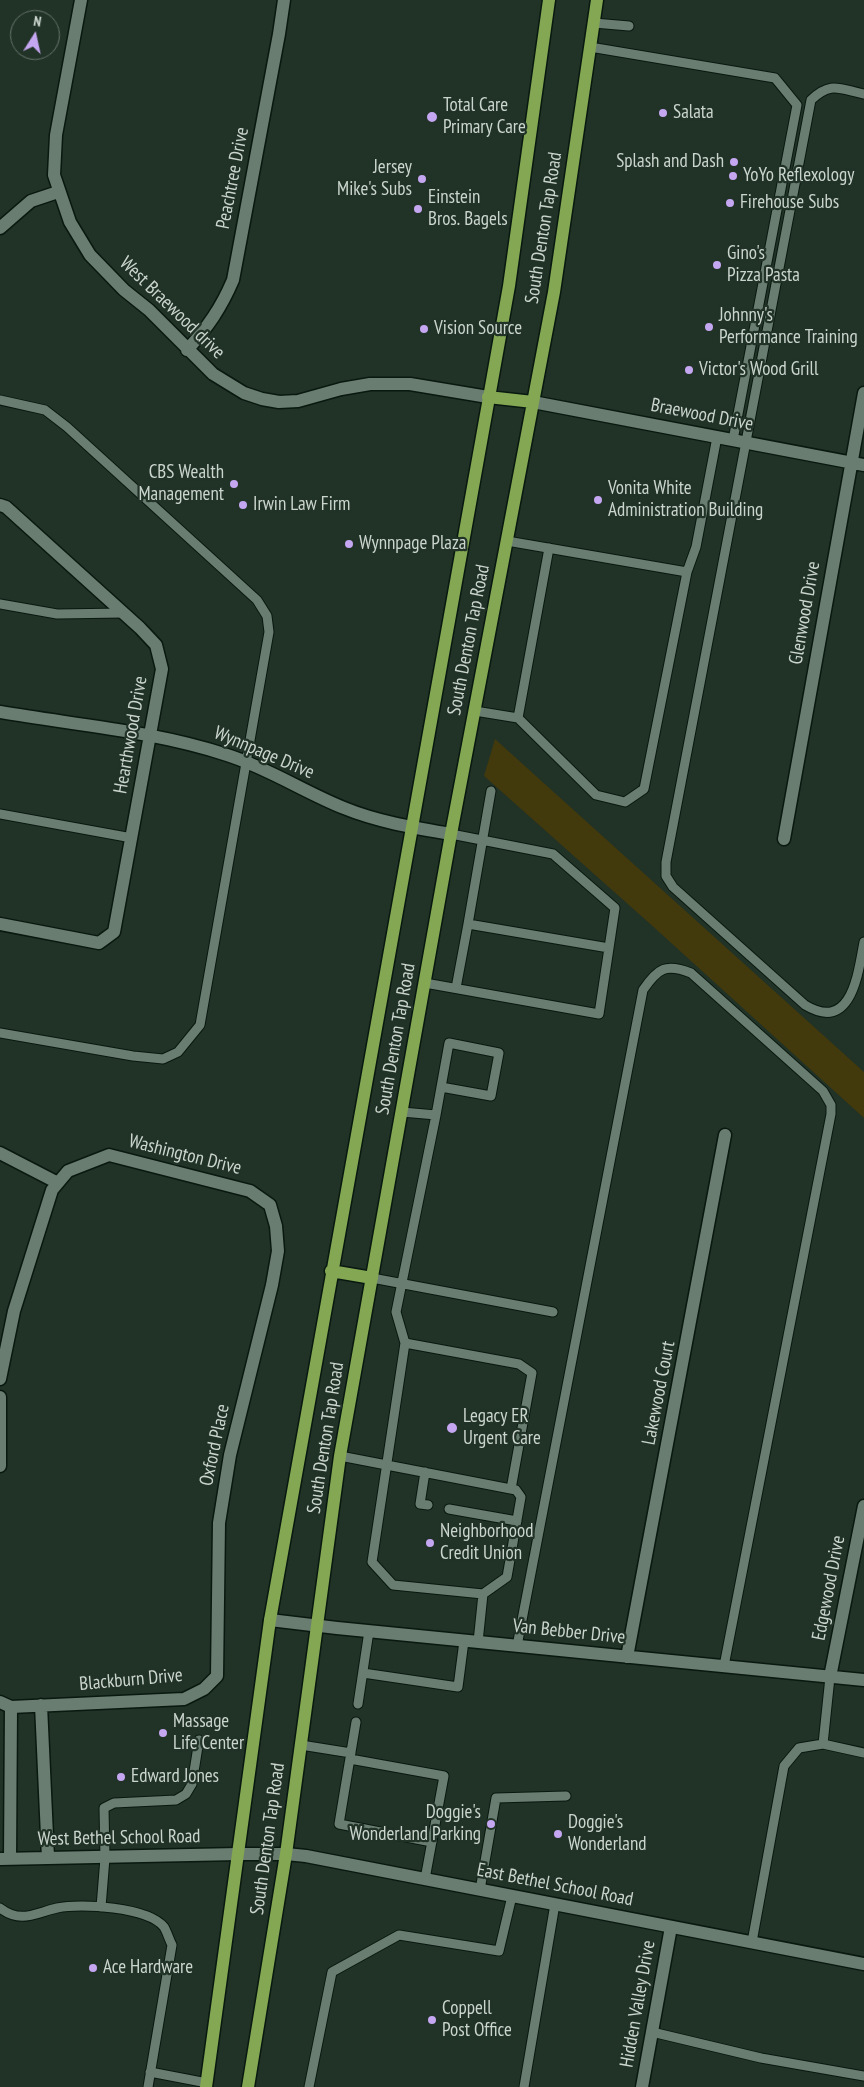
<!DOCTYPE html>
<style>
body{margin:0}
#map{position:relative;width:864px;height:2087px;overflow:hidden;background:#213227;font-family:"PT Sans Narrow",sans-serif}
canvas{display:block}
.north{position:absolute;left:10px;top:10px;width:50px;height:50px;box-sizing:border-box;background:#213227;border:1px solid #65736a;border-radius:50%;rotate:10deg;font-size:14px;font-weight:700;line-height:20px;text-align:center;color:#cad5ce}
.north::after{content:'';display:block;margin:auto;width:18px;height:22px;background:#c5a7f1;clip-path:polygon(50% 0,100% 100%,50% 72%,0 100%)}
</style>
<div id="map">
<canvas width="864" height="2087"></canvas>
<div class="north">N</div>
</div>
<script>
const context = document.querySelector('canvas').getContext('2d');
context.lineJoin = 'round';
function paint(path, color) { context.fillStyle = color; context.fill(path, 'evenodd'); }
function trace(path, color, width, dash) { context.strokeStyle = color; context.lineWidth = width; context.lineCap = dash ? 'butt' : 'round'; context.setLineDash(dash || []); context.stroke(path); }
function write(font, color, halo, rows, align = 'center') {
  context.font = font + ' "PT Sans Narrow",sans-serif'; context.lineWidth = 4.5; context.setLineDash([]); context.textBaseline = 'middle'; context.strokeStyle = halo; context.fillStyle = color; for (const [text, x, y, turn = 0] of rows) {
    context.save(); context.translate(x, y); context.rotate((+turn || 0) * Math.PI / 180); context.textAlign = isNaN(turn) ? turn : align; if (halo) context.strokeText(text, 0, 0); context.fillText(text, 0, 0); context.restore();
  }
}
const green = new Path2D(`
 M 495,739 L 864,1072 L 864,1118 L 648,922 L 484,776 Z`);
const service = new Path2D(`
 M 594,23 L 629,26
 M 590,47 L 775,78 L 797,105 L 733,440
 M 864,94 C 839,89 831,81 811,100 L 666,862 L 666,876 L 673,887 L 805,1005 C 852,1033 858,973 864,942
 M 0,400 L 45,410 L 67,427 L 257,600 L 267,616 L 269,632 L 200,1025 L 178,1052 L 163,1059 L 133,1056 L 0,1033
 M 507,541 L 687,572 L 696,547 L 717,437
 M 0,604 L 57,614 L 123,613
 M 475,711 L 518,718 L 549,548
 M 518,718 L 596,795 L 625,802 L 644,789 L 687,572
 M 0,814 L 132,838
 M 451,834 L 553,854 L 615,908 L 609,948
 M 425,983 L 599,1014 L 609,948 L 468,924 L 491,791
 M 456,988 L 468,924
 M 402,1112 L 436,1115 L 396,1312 L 405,1343 L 372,1562 L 393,1585 L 483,1594
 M 436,1115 L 449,1043 L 499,1053 L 491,1096 L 441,1087
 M 372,1278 L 553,1312
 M 405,1343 L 519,1364 L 532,1373 L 511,1489
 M 340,1456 L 516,1490 L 521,1497 L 507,1577 L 483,1594 L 478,1642
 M 425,1472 L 420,1504 L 428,1505
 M 449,1509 L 517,1521
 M 517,1646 L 643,990 C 658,968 666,963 691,973 L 823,1091 L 831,1105 L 831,1114 L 724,1666
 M 363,1673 L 458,1687 L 464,1641
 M 830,1677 L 823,1744 L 864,1753
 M 358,1704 L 369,1631
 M 356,1722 L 339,1824 L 432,1842
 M 301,1745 L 351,1753
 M 350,1759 L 444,1776 L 425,1879
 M 480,1890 L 496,1798 L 566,1796
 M 101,1907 L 105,1858 L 104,1808 L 114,1803 L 176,1800 L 186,1794 L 192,1784 L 199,1740
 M 0,1908 C 21,1924 35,1913 57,1908 C 81,1903 148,1907 164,1927 C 167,1932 169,1939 172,1945 L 148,2087
 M 752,1942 L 784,1766 L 799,1748 L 823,1744
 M 652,2032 L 761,2058 L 864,2076
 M 150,2072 L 207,2083
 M 309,2087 L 332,1972 L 399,1935 L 499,1951 L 512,1896
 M 524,2087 L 555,1904`);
const minor = new Path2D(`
 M 81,0 L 56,135 L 54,175 L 70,222 L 90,255 L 124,290 L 149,310 L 213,374 L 244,393 L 262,399 L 279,402 L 298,401 L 341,389 L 370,384 L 410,384 L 488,397
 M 0,228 L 31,201 L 58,192
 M 187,350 C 208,327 221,308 233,280 L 279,34 L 284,0
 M 533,402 L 864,465
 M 0,505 L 6,507 L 140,628 L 156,645 L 162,669 L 114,932 L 99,943 L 0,924
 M 0,712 C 76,725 154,731 227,755 C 266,767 306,793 344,808 C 378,822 416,828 451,834
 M 784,839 L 864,393
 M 0,1153 L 58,1183
 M 0,1379 L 14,1311 L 52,1190 L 68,1171 L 109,1155 L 250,1191 L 270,1205 L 276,1226 L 278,1251 L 272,1285 L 230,1455 L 219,1523 L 217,1676 L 204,1689 L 184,1699 L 11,1707 L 0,1702
 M 0,1397 L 0,1466
 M 270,1620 L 337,1628 L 864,1680
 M 627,1657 L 725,1135
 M 830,1677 L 864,1506
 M 41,1705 L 48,1858
 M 0,1859 L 238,1854
 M 10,1859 L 11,1707
 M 642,2087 L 671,1927`);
const tertiary = new Path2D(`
 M 238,1854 L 286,1854 L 306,1856 L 864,1964`);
const primary = new Path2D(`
 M 488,397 L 533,402
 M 331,1271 L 372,1278
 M 206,2087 L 270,1620 L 509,286 L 549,0
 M 248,2087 L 286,1854 L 340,1456 L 451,834 L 554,292 L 597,0`);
const markers = [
 [663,113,5,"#c5a7f1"],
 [432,117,6,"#c5a7f1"],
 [734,162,5,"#c5a7f1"],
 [733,176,5,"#c5a7f1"],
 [422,179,5,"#c5a7f1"],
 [730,203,5,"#c5a7f1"],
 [418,209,5,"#c5a7f1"],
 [717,265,5,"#c5a7f1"],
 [709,327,5,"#c5a7f1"],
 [424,329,5,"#c5a7f1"],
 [689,370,5,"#c5a7f1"],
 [234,484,5,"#c5a7f1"],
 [598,500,5,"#c5a7f1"],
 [243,505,5,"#c5a7f1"],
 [349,544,5,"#c5a7f1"],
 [452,1428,6,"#c5a7f1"],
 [430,1543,5,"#c5a7f1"],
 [163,1733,5,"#c5a7f1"],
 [121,1777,5,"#c5a7f1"],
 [491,1824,5,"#c5a7f1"],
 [558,1834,5,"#c5a7f1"],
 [93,1968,5,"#c5a7f1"],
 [432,2020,5,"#c5a7f1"]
];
const poiNames = [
 ["Total Care",443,106],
 ["Primary Care",443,128],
 ["Salata",673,113],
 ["Splash and Dash",724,162,"right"],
 ["Jersey",412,168,"right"],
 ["Mike's Subs",412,190,"right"],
 ["YoYo Reflexology",743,176],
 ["Einstein",428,198],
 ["Bros. Bagels",428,220],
 ["Firehouse Subs",740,203],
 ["Gino's",727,254],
 ["Pizza Pasta",727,276],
 ["Johnny's",719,316],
 ["Performance Training",719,338],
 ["Vision Source",434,329],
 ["Victor's Wood Grill",699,370],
 ["CBS Wealth",224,473,"right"],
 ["Management",224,495,"right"],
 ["Vonita White",608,489],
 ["Administration Building",608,511],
 ["Irwin Law Firm",253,505],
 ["Wynnpage Plaza",359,544],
 ["Legacy ER",463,1417],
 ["Urgent Care",463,1439],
 ["Neighborhood",440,1532],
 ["Credit Union",440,1554],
 ["Massage",173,1722],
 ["Life Center",173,1744],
 ["Edward Jones",131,1777],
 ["Doggie's",481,1813,"right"],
 ["Wonderland Parking",481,1835,"right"],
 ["Doggie's",568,1823],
 ["Wonderland",568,1845],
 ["Ace Hardware",103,1968],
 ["Coppell",442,2009],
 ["Post Office",442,2031]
];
const streetNames = [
 ["Peachtree Drive",233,178,-79],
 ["South Denton Tap Road",544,228,-81],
 ["West Braewood drive",172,308,44],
 ["Braewood Drive",702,415,11],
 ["Glenwood Drive",805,613,-80],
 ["South Denton Tap Road",469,640,-79],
 ["Hearthwood Drive",131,735,-80],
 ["Wynnpage Drive",264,753,23],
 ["South Denton Tap Road",396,1039,-80],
 ["Washington Drive",185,1155,14],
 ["Lakewood Court",659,1393,-79],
 ["South Denton Tap Road",326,1438,-81],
 ["Oxford Place",215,1445,-78],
 ["Edgewood Drive",829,1588,-79],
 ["Van Bebber Drive",569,1632,6],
 ["Blackburn Drive",131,1680,-5],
 ["West Bethel School Road",119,1838,-1],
 ["South Denton Tap Road",268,1839,-82],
 ["East Bethel School Road",555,1885,11],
 ["Hidden Valley Drive",638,2004,-80]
];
paint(green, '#42390d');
trace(service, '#091910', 11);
trace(minor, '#091910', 15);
trace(tertiary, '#091910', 15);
trace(primary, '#091910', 15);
trace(service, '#6a7d71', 9);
trace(minor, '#6a7d71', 12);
trace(tertiary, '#6a7d71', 12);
trace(primary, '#83a753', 12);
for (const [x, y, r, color] of markers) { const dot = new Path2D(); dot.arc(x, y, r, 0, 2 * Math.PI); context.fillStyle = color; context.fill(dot); trace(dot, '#213227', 2); }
write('19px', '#cad5ce', '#213227', poiNames, 'left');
write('19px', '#cad5ce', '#213227', streetNames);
</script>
